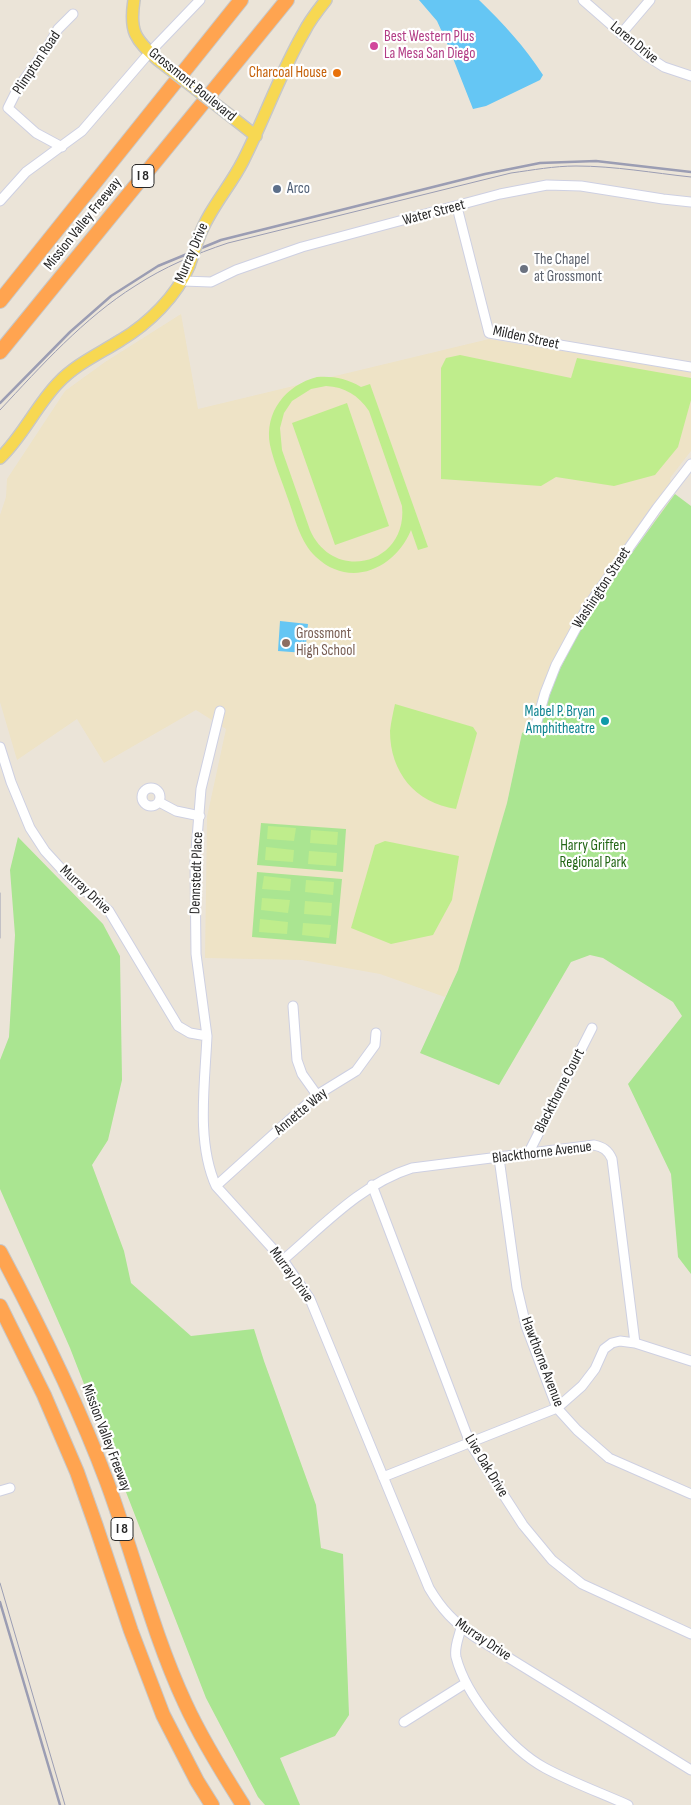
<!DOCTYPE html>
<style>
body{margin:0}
canvas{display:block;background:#ebe4d8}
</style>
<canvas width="691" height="1805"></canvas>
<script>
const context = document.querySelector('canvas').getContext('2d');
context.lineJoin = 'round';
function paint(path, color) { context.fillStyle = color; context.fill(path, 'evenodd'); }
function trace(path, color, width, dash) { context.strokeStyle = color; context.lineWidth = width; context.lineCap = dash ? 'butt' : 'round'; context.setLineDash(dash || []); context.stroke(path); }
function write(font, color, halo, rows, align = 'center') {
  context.font = font + ' "Sofia Sans Condensed",sans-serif'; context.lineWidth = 4.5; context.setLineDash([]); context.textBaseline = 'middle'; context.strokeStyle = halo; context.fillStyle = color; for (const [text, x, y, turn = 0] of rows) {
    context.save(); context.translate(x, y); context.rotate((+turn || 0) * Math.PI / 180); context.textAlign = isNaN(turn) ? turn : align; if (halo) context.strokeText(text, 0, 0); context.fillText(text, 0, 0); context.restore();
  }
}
const education = new Path2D(`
 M 181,314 L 198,409 L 489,339 L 691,372 L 691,451 L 670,478 L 675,494 L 588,613 L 558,673 L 540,721 L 522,733 L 507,803 L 475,915 L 458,970 L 445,997 L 380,974 L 302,960 L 205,958 L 207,817 L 226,729 L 196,710 L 104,763 L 77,719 L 17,760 L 0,702 L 0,515 L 6,497 L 7,479 L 65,391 L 105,362 Z`);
const green = new Path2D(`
 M 675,494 L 691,506 L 691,1274 L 678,1257 L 671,1174 L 628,1084 L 682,1016 L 673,1002 L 603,958 L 590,955 L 571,962 L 499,1085 L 420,1053 L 458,970 L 507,803 L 522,733 L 540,721 L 558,673 L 588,613 Z
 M 261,823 L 346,829 L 343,872 L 257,865 Z
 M 18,837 L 103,924 L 120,956 L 122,1080 L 108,1140 L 92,1165 L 124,1251 L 131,1283 L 191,1336 L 254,1329 L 264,1361 L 316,1505 L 321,1548 L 343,1554 L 349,1715 L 335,1736 L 280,1758 L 300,1805 L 265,1805 L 258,1797 L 206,1698 L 70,1348 L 0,1189 L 0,1060 L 9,1037 L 15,935 L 10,870 Z
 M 257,872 L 342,879 L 336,944 L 252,937 Z`);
const pitch = new Path2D(`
 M 460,355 L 571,378 L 577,358 L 691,378 L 691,400 L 678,447 L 655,475 L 614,486 L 556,477 L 541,486 L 441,479 L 441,368 L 446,358 Z
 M 317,377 C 333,376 346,378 361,387 L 370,384 L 428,547 L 418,550 L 411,530 C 395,569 350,589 316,557 C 300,542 295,518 288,499 C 282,481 274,463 270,445 C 264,412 286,385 317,377 ZM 326,386 C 345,387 358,395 369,411 L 402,506 C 408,564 334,584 310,530 L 282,450 L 280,428 L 284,413 L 292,401 L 311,389 Z
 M 347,403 L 389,526 L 335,545 L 292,423 Z
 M 395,704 L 473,727 L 477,733 L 456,809 C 415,803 390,772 390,731 C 391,722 393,713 395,704 Z
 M 268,826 L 296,828 L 294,841 L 267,839 Z
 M 311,830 L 338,832 L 337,845 L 310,843 Z
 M 385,841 L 459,856 L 452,900 L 433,935 L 391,944 L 351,928 L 375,845 Z
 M 266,847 L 294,850 L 293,862 L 265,860 Z
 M 309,851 L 337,853 L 336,866 L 308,864 Z
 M 264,876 L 291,879 L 290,891 L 262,889 Z
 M 306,880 L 334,882 L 333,895 L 305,892 Z
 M 262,898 L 290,900 L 288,913 L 261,910 Z
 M 305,901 L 332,903 L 331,916 L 304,914 Z
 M 260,919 L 288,922 L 287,934 L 259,932 Z
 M 303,923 L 331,925 L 329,938 L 302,935 Z`);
const water = new Path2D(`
 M 419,0 L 479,0 C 503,23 525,47 543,75 L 540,80 L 486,106 L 473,109 L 447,43 L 437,21 Z
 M 280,621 L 308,624 L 305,653 L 278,651 Z`);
const minor = new Path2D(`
 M 583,0 L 647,56 L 664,67 L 691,76
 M 621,34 L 650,0
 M 62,147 L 36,133 L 8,108 L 18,88 L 47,48 L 58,29 L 73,14
 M 0,201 L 26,172 L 82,131 L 150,52 L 200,0
 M 457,207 L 489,333 L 691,367
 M 183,281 L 211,282 L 236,270 L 302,247 L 500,194 L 547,185 L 581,186 L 663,199 L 691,202
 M 536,725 L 545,693 L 556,665 L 588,606 L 657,508 L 691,464
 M 0,747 L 11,782 L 30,828 L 45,851 L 66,874 L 109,911 L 178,1026 L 190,1033 L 207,1036 C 205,1083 196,1142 216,1186 L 283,1260 L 310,1299 L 429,1588 C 442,1610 454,1622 475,1637 L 691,1770
 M142 797a9 9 0 1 1 18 0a9 9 0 1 1-18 0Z
 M 159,802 L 176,811 L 200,816
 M 293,1006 L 297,1060 L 302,1074 L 317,1095
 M 207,1036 L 196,954 L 195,863 L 201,789 L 220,711
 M 528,1154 L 592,1028
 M 499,1158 L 517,1288 L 526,1326 L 557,1408 L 577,1430 L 609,1458 L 691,1494
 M 372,1185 L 470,1443 L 523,1525 L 552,1560 L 582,1584 L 691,1634
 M 216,1186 L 317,1095 L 356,1071 L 375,1045 L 376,1033
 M 283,1260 C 323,1226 361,1184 412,1168 L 594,1145 C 603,1147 608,1150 612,1159 L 635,1343
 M 383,1477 L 557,1408 L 582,1386 L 595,1369 L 604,1349 L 612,1343 L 620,1341 L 635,1343 L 691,1361
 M 0,1491 L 10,1488
 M 461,1628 C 459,1637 454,1647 456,1657 C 466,1696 510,1749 545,1768 C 571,1782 601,1793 628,1805
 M 404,1722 L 466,1683`);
const major = new Path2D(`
 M 134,0 C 129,32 135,39 158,60
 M 228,114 L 256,136
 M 199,237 C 209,209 230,187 243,161 C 265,118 280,73 304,32 C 310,20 318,10 326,0
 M 0,458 C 23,436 36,406 58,383 C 76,364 99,354 121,340 C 148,324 177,296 189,266`);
const highway = new Path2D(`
 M 0,301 L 241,0
 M 0,352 L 287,0
 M 0,1252 C 40,1327 77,1402 107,1482 C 134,1555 152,1632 185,1703 C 201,1738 222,1772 243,1805
 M 0,1306 L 44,1395 L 77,1472 L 96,1526 L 131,1631 L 163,1715 L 197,1781 L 212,1805`);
const tram = new Path2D(`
 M 0,410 C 41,366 84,318 135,286 C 164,267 195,254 228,243 L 511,173 C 533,170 554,166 576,166 C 615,166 653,173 691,177
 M 0,893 L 0,938
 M 0,1583 L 65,1805`);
const rail = new Path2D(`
 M 0,403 L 70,332 L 111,296 L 158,266 L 221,240 L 485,174 L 540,163 L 596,161 L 691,172
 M 0,1602 L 60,1805`);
const majorBridge = new Path2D(`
 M 158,60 L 228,114
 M 189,266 L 199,237`);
const markers = [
 [374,46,5,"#d1479c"],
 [337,73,5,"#e8710a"],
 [277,189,5,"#5c6f8a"],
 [524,269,5,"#6b7280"],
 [286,643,5,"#8d6e63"],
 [605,721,5,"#0f9aa8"]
];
const shields = [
 [143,176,22],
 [122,1529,22]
];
const shieldNames = [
 ["I 8",143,176],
 ["I 8",122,1529]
];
const hotelNames = [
 ["Best Western Plus",384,37],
 ["La Mesa San Diego",384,54]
];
const streetNames = [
 ["Loren Drive",634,43,39],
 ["Plimpton Road",37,63,-56],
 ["Grossmont Boulevard",192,85,39],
 ["Water Street",434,213,-15],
 ["Mission Valley Freeway",83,224,-51],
 ["Murray Drive",192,253,-67],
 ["Milden Street",526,338,12],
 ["Washington Street",602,588,-57],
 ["Dennstedt Place",197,873,-88],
 ["Murray Drive",85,890,43],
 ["Blackthorne Court",560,1091,-63],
 ["Annette Way",301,1112,-40],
 ["Blackthorne Avenue",542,1153,-7],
 ["Murray Drive",291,1275,54],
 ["Hawthorne Avenue",542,1362,69],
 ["Mission Valley Freeway",106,1438,69],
 ["Live Oak Drive",486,1466,59],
 ["Murray Drive",483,1640,34]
];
const foodNames = [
 ["Charcoal House",327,73]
];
const serviceNames = [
 ["Arco",287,189]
];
const worshipNames = [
 ["The Chapel",534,260],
 ["at Grossmont",534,277]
];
const educationNames = [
 ["Grossmont",296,634],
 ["High School",296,651]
];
const cultureNames = [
 ["Mabel P. Bryan",595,712],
 ["Amphitheatre",595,729]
];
const parkNames = [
 ["Harry Griffen",593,846],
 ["Regional Park",593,863]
];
paint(education, '#eee3c6');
paint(green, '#aae591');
paint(pitch, '#bfed8c');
paint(water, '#65c6f4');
trace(minor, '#ced0e2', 11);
trace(major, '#c7c7c7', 14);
trace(highway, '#c7c7c7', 16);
trace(minor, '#fff', 9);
trace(major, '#f7d852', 11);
trace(highway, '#ffa450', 14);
trace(tram, '#9b9db3', 1);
trace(rail, '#9b9db3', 2.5);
trace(majorBridge, '#c7c7c7', 14, []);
trace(majorBridge, '#f7d852', 11);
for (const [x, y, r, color] of markers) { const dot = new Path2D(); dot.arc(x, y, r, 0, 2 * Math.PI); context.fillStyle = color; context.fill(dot); trace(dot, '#fff', 2); }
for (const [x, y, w] of shields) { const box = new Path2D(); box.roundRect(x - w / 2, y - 11.5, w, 23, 4); context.fillStyle = '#fff'; context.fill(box); trace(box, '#282828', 1); }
write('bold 14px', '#282828', null, shieldNames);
write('15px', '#b23c85', '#fff', hotelNames, 'left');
write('15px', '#282828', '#fff', streetNames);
write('15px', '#c56008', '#fff', foodNames, 'right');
write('15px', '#4e5e75', '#fff', serviceNames, 'left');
write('15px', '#5b616d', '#fff', worshipNames, 'left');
write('15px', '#785e54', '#fff', educationNames, 'left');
write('15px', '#0d838f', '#fff', cultureNames, 'right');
write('15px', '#236716', '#fff', parkNames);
</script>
